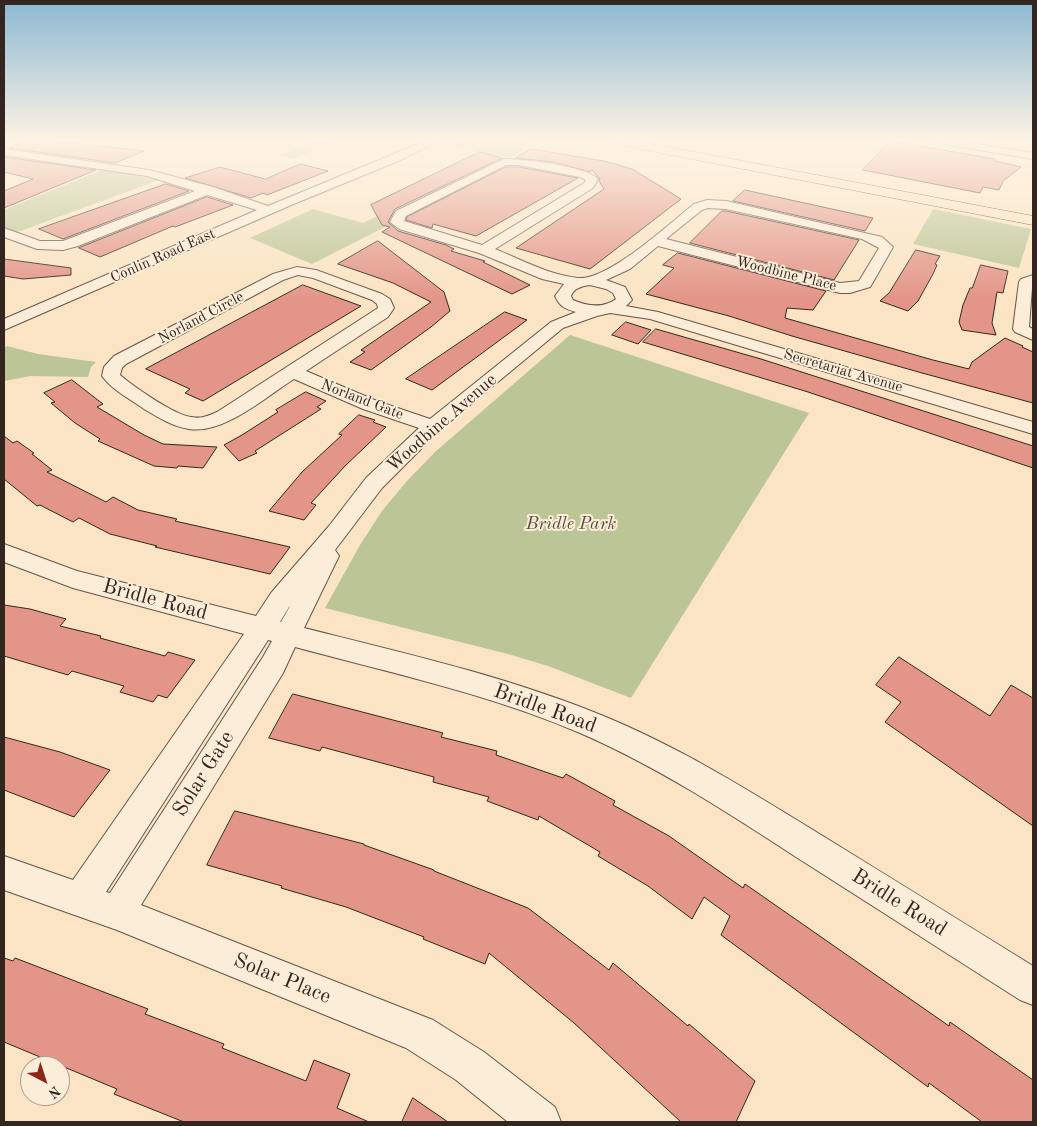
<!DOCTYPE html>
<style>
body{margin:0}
#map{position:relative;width:1037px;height:1126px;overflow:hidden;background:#fbe4c3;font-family:"Old Standard TT",serif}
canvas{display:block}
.frame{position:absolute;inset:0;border:5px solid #332520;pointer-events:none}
.north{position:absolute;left:20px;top:1056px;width:50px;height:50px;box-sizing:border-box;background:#fcedd8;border:1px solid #ac9d8e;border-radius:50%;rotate:140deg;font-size:14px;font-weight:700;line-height:20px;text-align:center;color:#332520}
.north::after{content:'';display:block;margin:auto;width:18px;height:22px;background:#8f2418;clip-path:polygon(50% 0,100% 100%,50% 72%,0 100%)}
</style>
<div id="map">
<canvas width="1037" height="1126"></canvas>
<div class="frame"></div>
<div class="north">N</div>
</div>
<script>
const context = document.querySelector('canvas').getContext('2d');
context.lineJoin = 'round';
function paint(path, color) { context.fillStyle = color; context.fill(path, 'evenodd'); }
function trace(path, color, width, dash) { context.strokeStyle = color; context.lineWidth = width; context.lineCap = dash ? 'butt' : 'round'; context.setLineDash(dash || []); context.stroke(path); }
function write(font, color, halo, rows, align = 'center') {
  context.font = font + ' "Old Standard TT",serif'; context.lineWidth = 4; context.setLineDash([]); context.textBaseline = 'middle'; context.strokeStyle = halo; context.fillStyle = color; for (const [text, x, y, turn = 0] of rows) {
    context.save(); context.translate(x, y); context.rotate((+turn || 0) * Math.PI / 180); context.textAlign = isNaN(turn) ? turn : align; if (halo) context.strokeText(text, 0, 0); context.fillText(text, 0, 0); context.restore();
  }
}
const green = new Path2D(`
 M 316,141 L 332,143 L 292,159 L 280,155 Z
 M 458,141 L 533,141 L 513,157 L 502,157 L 449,145 Z
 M 104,169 L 159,180 L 15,233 L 4,228 L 4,210 Z
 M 313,209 L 363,223 L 377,216 L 385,218 L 387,226 L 312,264 L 250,238 Z
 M 933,209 L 1031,229 L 1019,268 L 913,244 Z
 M 570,335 L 809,413 L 631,698 L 548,666 L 508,654 L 325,608 L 360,545 L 382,511 L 406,482 L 435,452 Z
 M 7,346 L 38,354 L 96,362 L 91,367 L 88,377 L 31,376 L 4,381 L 4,348 Z`);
const building = new Path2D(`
 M 25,141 L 53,141 L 144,151 L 115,163 L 9,148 Z
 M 890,141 L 995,159 L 995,161 L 1021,167 L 1003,181 L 999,190 L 983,187 L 980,193 L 863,170 Z
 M 531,149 L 604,161 L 632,169 L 681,199 L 590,269 L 516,248 L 604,189 L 599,181 L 600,179 L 592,170 L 590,172 L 554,162 L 516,158 Z
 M 480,152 L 502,158 L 395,209 L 388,222 L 398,231 L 446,245 L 454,249 L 451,251 L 485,261 L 483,262 L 530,285 L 512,294 L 382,232 L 390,227 L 382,225 L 371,205 Z
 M 4,157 L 96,170 L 4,208 L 4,191 L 33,179 L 4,172 Z
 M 301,164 L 328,171 L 267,195 L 263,193 L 251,198 L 185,178 L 220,167 L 265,179 Z
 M 506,167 L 519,167 L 578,178 L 476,236 L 433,224 L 432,228 L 406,220 L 407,217 Z
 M 166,184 L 189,191 L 63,239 L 39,229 Z
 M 745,190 L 800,202 L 873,218 L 865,231 L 733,201 Z
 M 207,197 L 233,205 L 175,227 L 173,226 L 100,257 L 79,248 Z
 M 722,211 L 726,211 L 859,240 L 834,280 L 690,243 Z
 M 378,241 L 444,292 L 450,311 L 431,327 L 371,370 L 350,362 L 365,352 L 361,350 L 431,302 L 393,283 L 338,264 Z
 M 916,250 L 940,256 L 935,264 L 937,265 L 933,274 L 918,301 L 908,311 L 880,301 L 889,293 Z
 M 678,253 L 826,291 L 813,310 L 787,308 L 785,318 L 933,360 L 969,369 L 972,362 L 1005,338 L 1023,346 L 1022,347 L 1033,352 L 1033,403 L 922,373 L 792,336 L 729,316 L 646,294 L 674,268 L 663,265 Z
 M 4,259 L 71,268 L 71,275 L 23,279 L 4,276 Z
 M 981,265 L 1008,271 L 1003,293 L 997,292 L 992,323 L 996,335 L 962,330 L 959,322 L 963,305 L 970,288 L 972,288 Z
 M 303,285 L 361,306 L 203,401 L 185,393 L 190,389 L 146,369 Z
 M 505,312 L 527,320 L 432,390 L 406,379 Z
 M 626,322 L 651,330 L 638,344 L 612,335 Z
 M 656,329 L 761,359 L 1033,446 L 1033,468 L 808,392 L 643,342 Z
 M 72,380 L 103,404 L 97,407 L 144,435 L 163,444 L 217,447 L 203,468 L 178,466 L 177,468 L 154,466 L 98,441 L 100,439 L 75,423 L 51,403 L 55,402 L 44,393 Z
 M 306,392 L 326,401 L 317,407 L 321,409 L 255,451 L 257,453 L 239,461 L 224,445 L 242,435 L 278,412 L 276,410 Z
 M 359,415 L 375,420 L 373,422 L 386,427 L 345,466 L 311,503 L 316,505 L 304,520 L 269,511 L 302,472 L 342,435 L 339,434 Z
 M 4,436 L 13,443 L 17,441 L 34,453 L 32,454 L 52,470 L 47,472 L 106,502 L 113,497 L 138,510 L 177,519 L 175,521 L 290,547 L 270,574 L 155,547 L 157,546 L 110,534 L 79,518 L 73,522 L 40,505 L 37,506 L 4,479 Z
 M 4,605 L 30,609 L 66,619 L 60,626 L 101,636 L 100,638 L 165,656 L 168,652 L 195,660 L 167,698 L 158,695 L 153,702 L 120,692 L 124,686 L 72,671 L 68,675 L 4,656 Z
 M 899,657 L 990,716 L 1011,685 L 1033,698 L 1033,826 L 885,722 L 901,702 L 876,685 Z
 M 293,694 L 443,733 L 441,737 L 497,751 L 496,755 L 563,778 L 566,774 L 615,801 L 613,805 L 669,836 L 743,888 L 745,884 L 949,1026 L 950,1022 L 1033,1080 L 1033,1122 L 982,1122 L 929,1083 L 928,1087 L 721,935 L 730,916 L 704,897 L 692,919 L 648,886 L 598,856 L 600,852 L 539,816 L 538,820 L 487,801 L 489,797 L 433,782 L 434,777 L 322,747 L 320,751 L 269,738 Z
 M 4,737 L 60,752 L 110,770 L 74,817 L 4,790 Z
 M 235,811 L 364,844 L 364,845 L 434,870 L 434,871 L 528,908 L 609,970 L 613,963 L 688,1026 L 689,1024 L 755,1081 L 736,1122 L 681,1122 L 574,1023 L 489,953 L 485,964 L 423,939 L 424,937 L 346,907 L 281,888 L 282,886 L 207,865 Z
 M 4,958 L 13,961 L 15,958 L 148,1009 L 145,1014 L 224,1044 L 222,1048 L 306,1081 L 314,1060 L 350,1074 L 337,1108 L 369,1122 L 184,1122 L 114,1094 L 117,1089 L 4,1042 Z
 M 413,1098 L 448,1122 L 402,1122 Z`);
const minor = new Path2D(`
 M 425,141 L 438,141 L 396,162 L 296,203 L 4,330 L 4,319 L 257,210 L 207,195 L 78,246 L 63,250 L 37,249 L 4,237 L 4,228 L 40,241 L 63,241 L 195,191 L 147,176 L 4,155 L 4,149 L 149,170 L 213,187 L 268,206 Z
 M 938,141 L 961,141 L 1033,153 L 1033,159 L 943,144 Z
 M 504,159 C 522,159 587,166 598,179 L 593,188 L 495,249 C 522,260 549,275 578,278 C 608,281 670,223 694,204 L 707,200 L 726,201 L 882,237 L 893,247 L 872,284 L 870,287 L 850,293 L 840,293 L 658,246 L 630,269 L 606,280 L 625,287 L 632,300 L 626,306 L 658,312 L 1033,422 L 1033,434 L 650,319 L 610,313 L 597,316 L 563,328 L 440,430 L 382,488 L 335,550 L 339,556 L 304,628 C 404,653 505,676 601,715 C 680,747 753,793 826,838 C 895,880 964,923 1033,966 L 1033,1005 L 1020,1000 C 945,952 871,905 796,857 C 727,812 656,766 580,733 C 489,694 391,673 295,647 L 283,673 L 141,905 L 433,1020 L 484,1052 L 555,1107 L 561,1122 L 508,1122 L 456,1080 L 406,1048 L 117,930 L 4,890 L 4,856 L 73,880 L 244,634 L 73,588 L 4,562 L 4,544 L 77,571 L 256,616 L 271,593 L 329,526 L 366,478 L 419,428 L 363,409 L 294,379 C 267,396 223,435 189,429 C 172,426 159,418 144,409 C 130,399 112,390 102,376 L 104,367 L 114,356 L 273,274 L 297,267 L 316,270 L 382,294 L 390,299 L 394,308 L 388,317 L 306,371 L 377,401 L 430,419 L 551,322 L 576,312 C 565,309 560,307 555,296 L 564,284 L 542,279 L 479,253 L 399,229 L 390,222 L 396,211 ZM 506,165 L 519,165 L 580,177 L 586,180 L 584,183 L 482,245 L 404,221 L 406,216 ZM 708,208 L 726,209 L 862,239 L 879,248 L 859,281 L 840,283 L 666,239 L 702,210 ZM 298,275 L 313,278 L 372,300 L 377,304 L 378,308 L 217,412 C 208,416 201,419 191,417 C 174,415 133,386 120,375 L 122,368 L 126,364 L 283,280 ZM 590,285 L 606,289 L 613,293 L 616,299 C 602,309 587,306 573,300 L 571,296 C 574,288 582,286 590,285 ZM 290,606 L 281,622 L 280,622 L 289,607 ZM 268,640 L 272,641 L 263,657 L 110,893 L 106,892 Z
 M 1033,275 L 1029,327 L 1033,329 L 1033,340 L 1015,332 L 1013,329 L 1019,282 L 1021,279 Z`);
const major = new Path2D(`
 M 613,141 L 637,141 L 1033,216 L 1033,225 L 619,145 Z`);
const farStreetnames = [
 ["Conlin Road East",163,256,-24],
 ["Woodbine Place",786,274,14],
 ["Norland Circle",201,318,-28],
 ["Secretariat Avenue",843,371,16],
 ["Norland Gate",362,400,21]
];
const streetNames = [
 ["Woodbine Avenue",442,423,-41]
];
const parkNames = [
 ["Bridle Park",571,524]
];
const nearStreetnames = [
 ["Bridle Road",155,600,15],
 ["Bridle Road",545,709,20],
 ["Solar Gate",204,774,-58],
 ["Bridle Road",899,903,32],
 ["Solar Place",282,979,22]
];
paint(green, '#bcc595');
paint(building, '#e39688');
trace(building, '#332520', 1);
trace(minor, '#655549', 2);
trace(major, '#332520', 1);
paint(minor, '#fcedd8');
paint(major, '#fbe4c3');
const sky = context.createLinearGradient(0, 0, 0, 298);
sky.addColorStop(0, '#8bb8d2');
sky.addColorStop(0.47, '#fdf3e4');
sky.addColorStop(1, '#fdf3e400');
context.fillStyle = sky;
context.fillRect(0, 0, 1037, 298);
write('15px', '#332520', '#fcedd8', farStreetnames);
write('18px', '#332520', '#fcedd8', streetNames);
write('italic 18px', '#554d3d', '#fcedd8', parkNames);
write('21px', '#332520', '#fcedd8', nearStreetnames);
</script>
